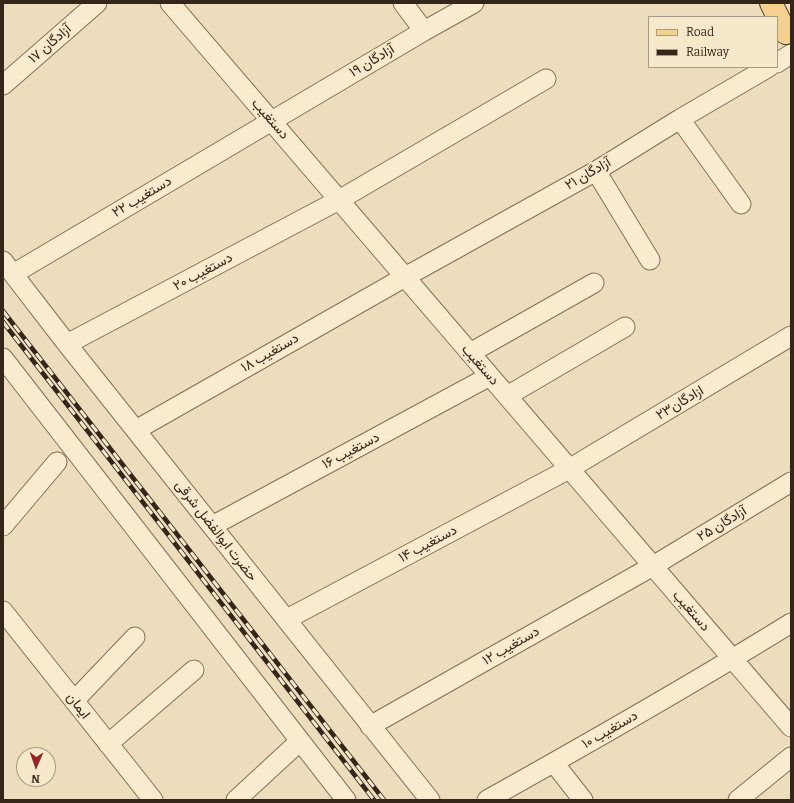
<!DOCTYPE html>
<meta charset="utf-8">
<style>
body{margin:0}
#map{position:relative;width:794px;height:803px;overflow:hidden;background:#eeddbc;font-family:Bitter,serif}
canvas{display:block}
.frame{position:absolute;inset:0;border:4px solid #35261b;pointer-events:none}
.legend{position:absolute;left:648px;top:16px;width:130px;height:52px;box-sizing:border-box;background:#f6e8cb;border:1px solid #a99a85;margin:0;padding:5px 7px;list-style:none;font-size:12px;color:#35261b}
.legend li{display:flex;align-items:center;gap:8px;height:20px}
.legend b{width:20px;border:1px solid #a99a85}
.north{position:absolute;left:16px;top:747px;width:40px;height:40px;box-sizing:border-box;background:#f6e8cb;border:1px solid #a99a85;border-radius:50%;rotate:182deg;font-size:11px;font-weight:700;line-height:16px;text-align:center;color:#35261b}
.north::after{content:'';display:block;margin:auto;width:14px;height:18px;background:#962429;clip-path:polygon(50% 0,100% 100%,50% 72%,0 100%)}
</style>
<div id="map">
<canvas width="794" height="803"></canvas>
<div class="frame"></div>
<ul class="legend">
<li><b style="height:5px;background:#f4d191"></b>Road</li>
<li><b style="height:5px;background:#35261b"></b>Railway</li>
</ul>
<div class="north">N</div>
</div>
<script>
const context = document.querySelector('canvas').getContext('2d');
context.lineJoin = 'round';
function trace(path, color, width, dash) { context.strokeStyle = color; context.lineWidth = width; context.lineCap = dash ? 'butt' : 'round'; context.setLineDash(dash || []); context.stroke(path); }
function write(font, color, halo, rows, align = 'center') {
  context.font = font + ' Bitter,Vazirmatn,serif'; context.lineWidth = 4; context.setLineDash([]); context.textBaseline = 'middle'; context.strokeStyle = halo; context.fillStyle = color; for (const [text, x, y, turn = 0] of rows) {
    context.save(); context.translate(x, y); context.rotate((+turn || 0) * Math.PI / 180); context.textAlign = isNaN(turn) ? turn : align; if (halo) context.strokeText(text, 0, 0); context.fillText(text, 0, 0); context.restore();
  }
}
const minor = new Path2D(`
 M 170,3 L 791,727
 M 403,3 L 424,31
 M 777,63 L 791,54
 M 3,85 L 97,3
 M 680,119 L 741,204
 M 596,171 L 650,260
 M 3,261 L 67,344 L 430,800
 M 13,274 L 424,31 L 474,3
 M 67,344 L 339,200 L 546,79
 M 470,353 L 594,283
 M 3,358 L 346,800
 M 507,396 L 625,327
 M 136,430 L 405,277 L 596,171 L 680,119 L 769,67
 M 3,526 L 57,462
 M 212,526 L 490,376
 M 3,611 L 153,800
 M 287,619 L 569,469 L 791,336
 M 74,701 L 135,637
 M 370,726 L 653,566 L 791,482
 M 108,744 L 194,670
 M 554,763 L 583,800
 M 236,800 L 300,741
 M 487,800 C 589,743 691,685 791,623
 M 738,800 L 791,757`);
const major = new Path2D(`
 M 771,3 L 786,33`);
const rail = new Path2D(`
 M 3,311 L 384,800
 M 3,322 L 374,800`);
const streetNames = [
 ["۱۷ آزادگان",50,44,-41],
 ["۱۹ آزادگان",372,61,-31],
 ["دستغیب",270,119,49],
 ["۲۱ آزادگان",588,174,-30],
 ["دستغیب ۲۲",142,197,-31],
 ["دستغیب ۲۰",203,272,-28],
 ["دستغیب ۱۸",270,353,-30],
 ["دستغیب",480,365,49],
 ["۲۳ازادگان",680,403,-31],
 ["دستغیب ۱۶",351,451,-28],
 ["۲۵ آزادگان",722,524,-31],
 ["حضرت ابوالفضل شرقی",216,531,52],
 ["دستغیب ۱۴",428,544,-28],
 ["دستغیب",691,611,49],
 ["دستغیب ۱۲",511,646,-30],
 ["ایمان",78,706,52],
 ["دستغیب ۱۰",610,730,-30]
];
trace(minor, '#866d55', 21);
trace(major, '#533c2a', 24);
trace(minor, '#f9ebcf', 19);
trace(major, '#f4d191', 22);
trace(rail, '#35261b', 4.5);
trace(rail, '#f6e8cb', 3, [9]);
write('14px', '#35261b', '#f6e8cb', streetNames);
</script>
